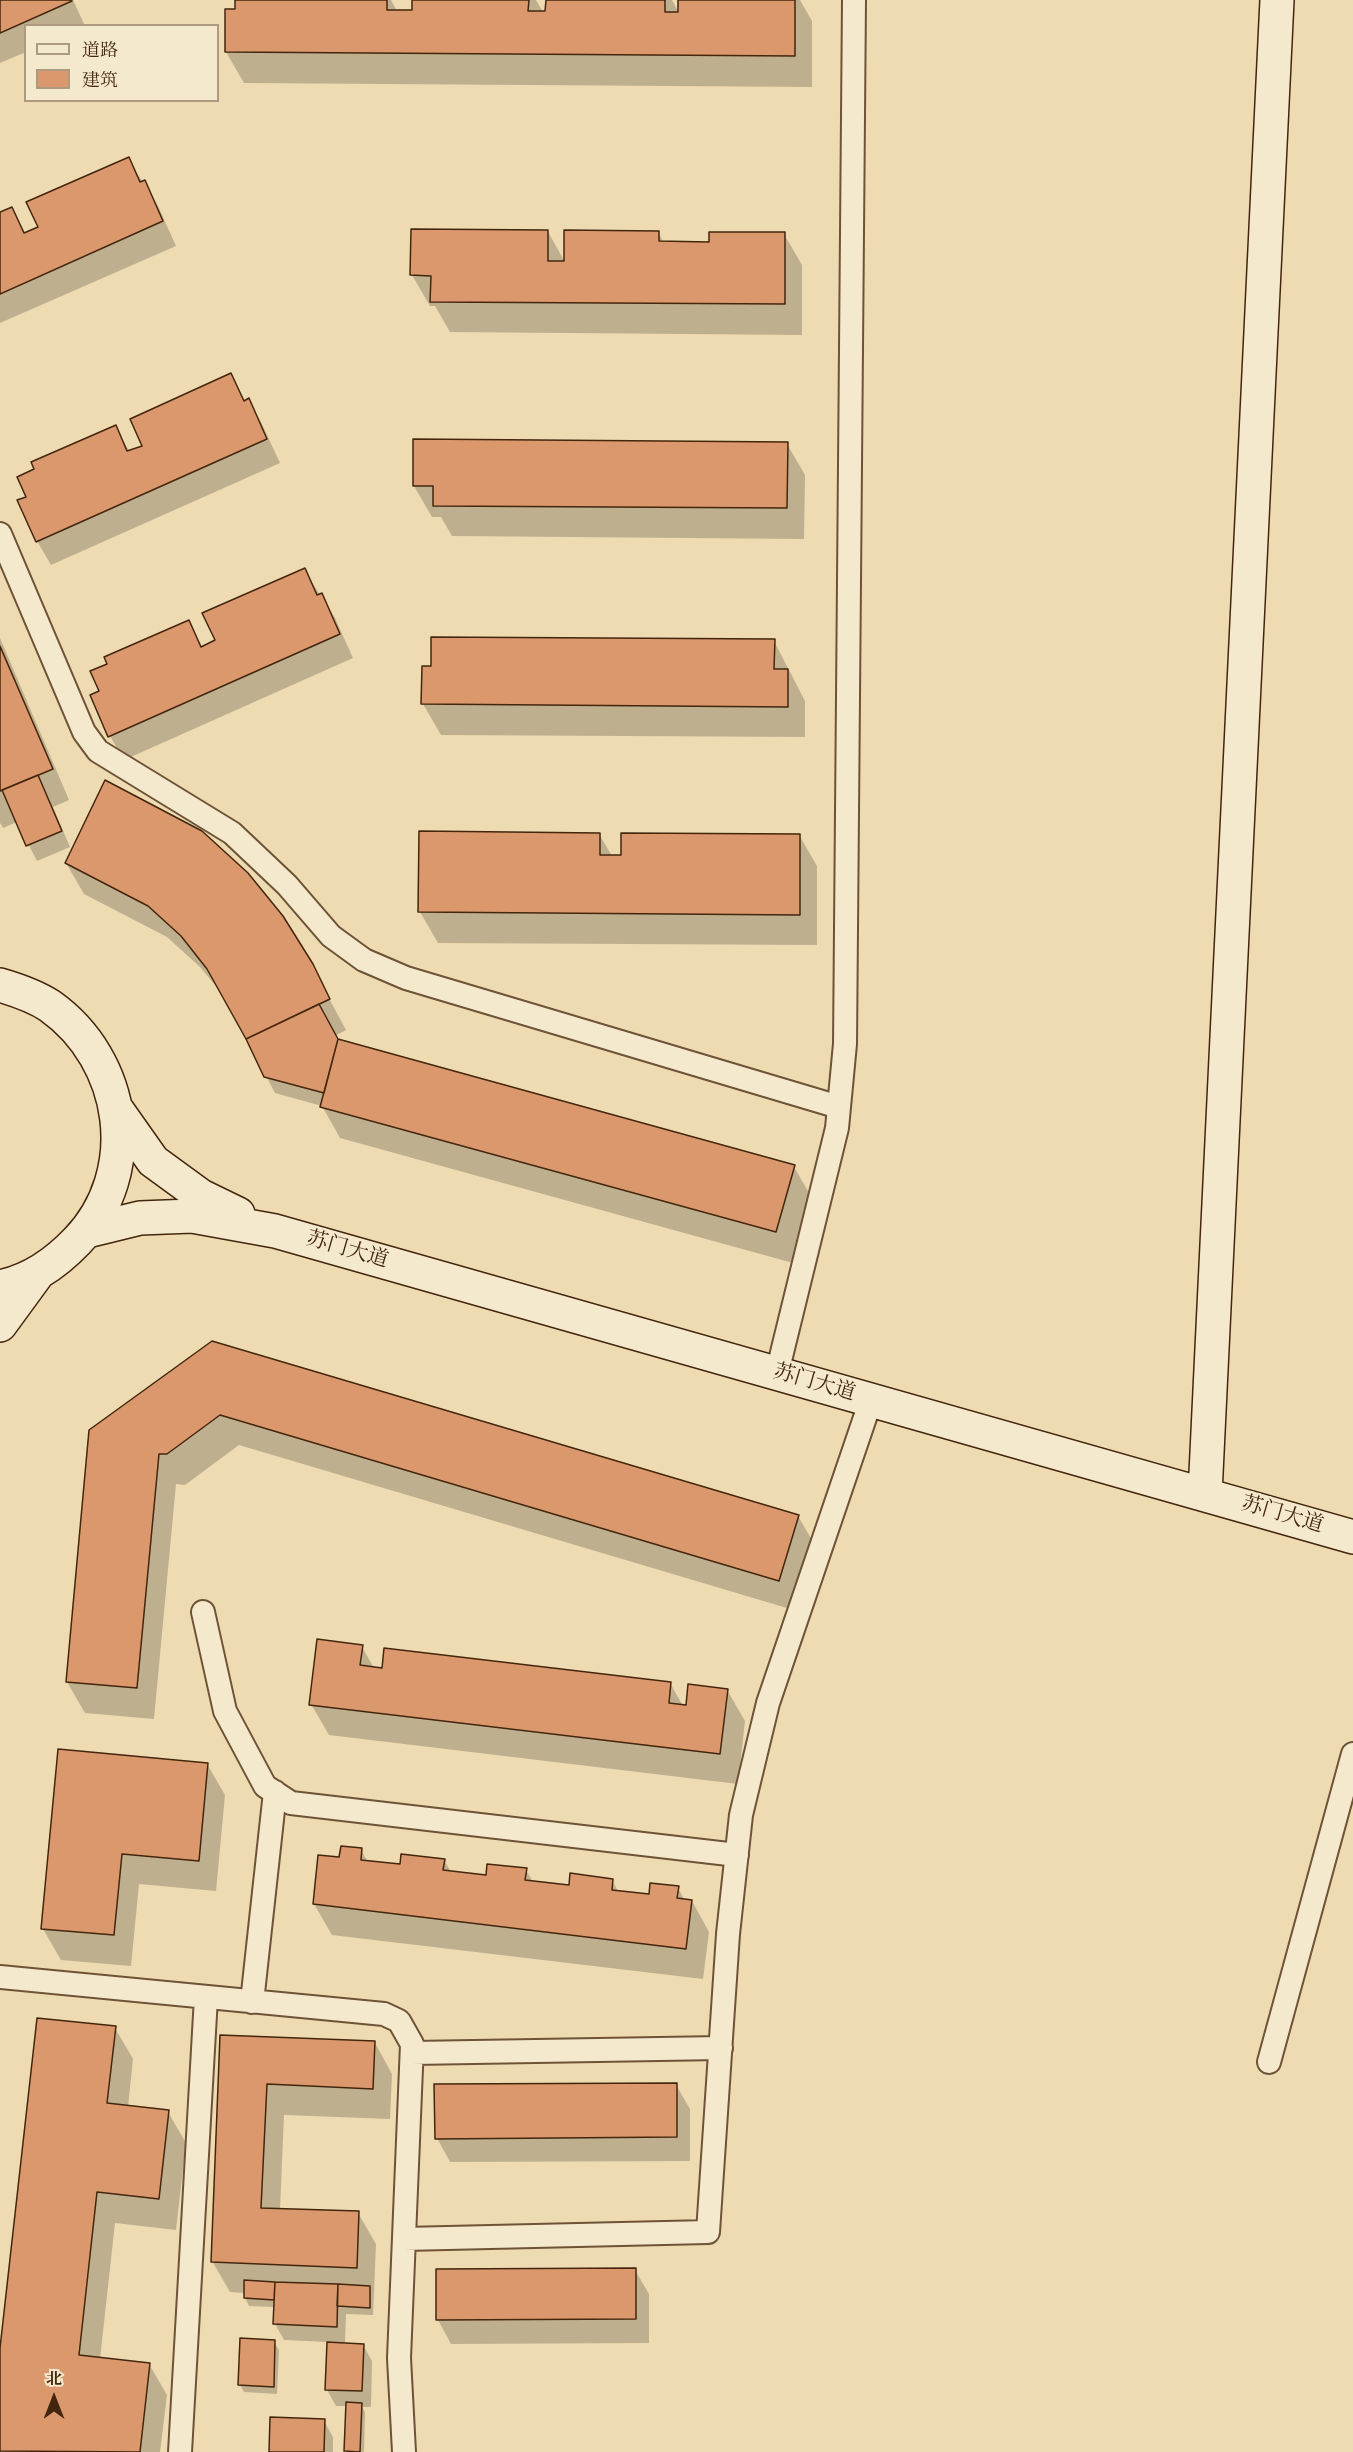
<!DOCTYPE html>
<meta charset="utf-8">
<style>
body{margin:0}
#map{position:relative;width:1353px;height:2452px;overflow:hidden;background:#eedbb2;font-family:"IM FELL English","Noto Serif SC",serif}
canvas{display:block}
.legend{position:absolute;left:24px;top:24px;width:195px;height:78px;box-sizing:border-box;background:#f4e8cd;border:2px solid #ad9a80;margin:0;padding:8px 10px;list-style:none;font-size:18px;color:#43260d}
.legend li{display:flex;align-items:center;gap:12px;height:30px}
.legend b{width:30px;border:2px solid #ad9a80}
.north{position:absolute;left:24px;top:2368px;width:60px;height:60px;-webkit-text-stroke:4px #f4e8cd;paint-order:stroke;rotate:0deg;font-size:16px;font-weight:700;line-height:24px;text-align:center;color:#43260d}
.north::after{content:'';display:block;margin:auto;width:21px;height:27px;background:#43260d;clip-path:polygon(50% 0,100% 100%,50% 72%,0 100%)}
</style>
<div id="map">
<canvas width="1353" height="2452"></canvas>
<ul class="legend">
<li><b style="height:8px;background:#f4e8cd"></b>道路</li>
<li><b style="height:16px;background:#da986c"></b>建筑</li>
</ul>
<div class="north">北</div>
</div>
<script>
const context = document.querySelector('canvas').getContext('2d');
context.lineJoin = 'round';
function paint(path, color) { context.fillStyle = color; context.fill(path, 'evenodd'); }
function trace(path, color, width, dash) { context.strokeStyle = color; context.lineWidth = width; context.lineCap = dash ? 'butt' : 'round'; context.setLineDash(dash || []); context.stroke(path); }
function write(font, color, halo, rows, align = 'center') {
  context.font = font + ' "IM FELL English","Noto Serif SC",serif'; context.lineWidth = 4.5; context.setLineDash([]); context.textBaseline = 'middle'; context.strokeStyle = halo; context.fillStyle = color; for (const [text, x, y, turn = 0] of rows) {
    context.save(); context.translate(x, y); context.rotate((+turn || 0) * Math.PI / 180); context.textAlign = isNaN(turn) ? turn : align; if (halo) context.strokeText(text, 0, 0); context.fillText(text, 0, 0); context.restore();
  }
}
const shadow = new Path2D(`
 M 0,0 L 73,0 L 85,26 L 26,26 L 26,52 L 0,63 Z
 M 237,0 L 391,0 L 397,11 L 413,12 L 414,0 L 536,0 L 543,12 L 547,12 L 547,0 L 672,0 L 679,13 L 679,0 L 800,0 L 812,21 L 812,87 L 244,83 L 226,52 L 237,11 Z
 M 128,159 L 158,206 L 176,246 L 0,323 L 0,214 L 11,209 L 26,234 L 40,228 Z
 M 548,232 L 565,262 L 658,232 L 664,243 L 710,243 L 784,234 L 802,265 L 802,335 L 450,332 L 435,306 L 430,306 L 412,275 Z
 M 231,375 L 245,401 L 248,400 L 262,424 L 280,463 L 51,565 L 37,541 L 28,497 L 115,427 L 130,452 L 144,446 Z
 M 787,444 L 805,475 L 804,539 L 452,536 L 441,517 L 432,517 L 414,486 Z
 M 304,570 L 335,618 L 353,658 L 124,760 L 110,736 L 101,692 L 188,622 L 203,648 L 216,641 Z
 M 0,638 L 69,800 L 53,807 L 70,847 L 37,861 L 17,822 L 3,828 L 0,823 Z
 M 774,641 L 805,701 L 805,737 L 441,735 L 423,704 Z
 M 599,834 L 612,856 L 799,835 L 817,866 L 817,945 L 438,943 L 420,912 Z
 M 66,863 L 311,965 L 346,1030 L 335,1036 L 338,1040 L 794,1167 L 812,1198 L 793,1263 L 340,1138 L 322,1106 L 275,1093 L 225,997 L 200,967 L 167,937 L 84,894 Z
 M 212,1342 L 798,1516 L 816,1547 L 797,1611 L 239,1445 L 185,1485 L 176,1484 L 154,1719 L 85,1713 L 67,1682 L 91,1431 Z
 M 362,1647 L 374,1668 L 670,1683 L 683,1706 L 727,1690 L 745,1721 L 738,1784 L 329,1735 L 311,1704 Z
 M 207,1764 L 225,1795 L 216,1891 L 139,1884 L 131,1966 L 61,1960 L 43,1929 Z
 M 361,1850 L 368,1862 L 401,1866 L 444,1860 L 451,1872 L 487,1876 L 526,1870 L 533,1882 L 570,1887 L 612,1880 L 619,1893 L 650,1896 L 678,1888 L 685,1901 L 692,1901 L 709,1932 L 703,1979 L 332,1935 L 314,1904 L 320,1856 L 340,1859 Z
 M 115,2028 L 133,2059 L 128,2107 L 168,2112 L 186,2143 L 176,2230 L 115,2223 L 100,2359 L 149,2364 L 167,2395 L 160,2452 L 0,2452 L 0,2362 Z
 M 221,2036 L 375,2043 L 392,2074 L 390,2119 L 284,2115 L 280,2210 L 358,2213 L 376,2244 L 373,2315 L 346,2314 L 345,2344 L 363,2345 L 372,2361 L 371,2407 L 362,2407 L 365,2412 L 364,2452 L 346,2451 L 348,2406 L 336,2406 L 327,2390 L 328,2342 L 284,2340 L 275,2324 L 275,2307 L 249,2306 L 245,2298 L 245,2293 L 230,2292 L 212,2261 Z
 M 676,2085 L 690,2109 L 690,2161 L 450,2162 L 437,2138 Z
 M 635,2270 L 649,2294 L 649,2343 L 451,2344 L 438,2320 L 438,2271 Z
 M 274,2342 L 279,2350 L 277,2394 L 244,2392 L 240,2385 Z
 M 324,2421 L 333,2437 L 333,2452 L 270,2452 Z`);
const building = new Path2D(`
 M 0,0 L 71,0 L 72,1 L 0,33 Z
 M 235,0 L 387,0 L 387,10 L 412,10 L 412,0 L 529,0 L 528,11 L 545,11 L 546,0 L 665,0 L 665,12 L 678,12 L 678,0 L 795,0 L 795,56 L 225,52 L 225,9 L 235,9 Z
 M 129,157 L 140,182 L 145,180 L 163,221 L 0,294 L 0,212 L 12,207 L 24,233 L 38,227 L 26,202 Z
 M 411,229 L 548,230 L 548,261 L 564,261 L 564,230 L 659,231 L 659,241 L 709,242 L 709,232 L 785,232 L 785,304 L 430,302 L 431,276 L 410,275 Z
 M 231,373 L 244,401 L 249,398 L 267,439 L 36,542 L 17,500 L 26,497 L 17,477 L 34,469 L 31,462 L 116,425 L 127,451 L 142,446 L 130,419 Z
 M 413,439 L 788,442 L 787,508 L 433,506 L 433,486 L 413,486 Z
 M 305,568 L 317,595 L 322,593 L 340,634 L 108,737 L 90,695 L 99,691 L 90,671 L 107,664 L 104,657 L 189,620 L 201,647 L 215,640 L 202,613 Z
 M 431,637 L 775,639 L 774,669 L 788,669 L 788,707 L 421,704 L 422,666 L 431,666 Z
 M 0,646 L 53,769 L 0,791 Z
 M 38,775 L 62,831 L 26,846 L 2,790 Z
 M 105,780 L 202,831 L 248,873 L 283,916 L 313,964 L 330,999 L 246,1039 L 207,969 L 181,936 L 148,906 L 65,863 Z
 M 419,831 L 600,833 L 600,855 L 621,855 L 621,833 L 800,834 L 800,915 L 418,912 Z
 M 319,1004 L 338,1039 L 324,1093 L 264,1077 L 246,1039 Z
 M 338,1039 L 795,1165 L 776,1232 L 320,1107 Z
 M 212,1341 L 799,1515 L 779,1581 L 220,1415 L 167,1454 L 159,1454 L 137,1688 L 66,1682 L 89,1430 Z
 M 317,1639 L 363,1645 L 360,1665 L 382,1668 L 384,1648 L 671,1682 L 669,1703 L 686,1705 L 688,1684 L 728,1689 L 720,1754 L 309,1705 Z
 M 58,1749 L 208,1763 L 199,1861 L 122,1854 L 114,1935 L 41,1929 Z
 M 341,1846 L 362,1848 L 361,1860 L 400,1864 L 401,1854 L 445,1859 L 443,1870 L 486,1875 L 487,1864 L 527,1868 L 525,1880 L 569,1885 L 570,1873 L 613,1879 L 612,1890 L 649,1894 L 650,1883 L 679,1886 L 677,1898 L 692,1900 L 686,1949 L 313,1904 L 318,1855 L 339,1857 Z
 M 37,2018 L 116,2026 L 107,2103 L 169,2110 L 159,2199 L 97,2192 L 79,2355 L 150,2363 L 140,2452 L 0,2451 L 0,2348 Z
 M 220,2035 L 375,2041 L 373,2089 L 267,2084 L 261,2208 L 359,2211 L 357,2268 L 211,2262 Z
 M 677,2083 L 677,2137 L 435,2139 L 434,2084 Z
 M 636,2268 L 636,2319 L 436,2320 L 436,2269 Z
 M 244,2280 L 275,2282 L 274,2300 L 244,2298 Z
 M 275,2282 L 338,2284 L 337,2327 L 273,2324 Z
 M 338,2284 L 370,2286 L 370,2308 L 337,2306 Z
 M 240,2338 L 275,2340 L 274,2387 L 238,2385 Z
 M 327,2342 L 364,2344 L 362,2391 L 325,2390 Z
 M 346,2402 L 362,2403 L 360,2452 L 344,2451 Z
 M 270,2417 L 325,2419 L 324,2452 L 269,2452 Z`);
const lane = new Path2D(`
 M 0,534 L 84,732 L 98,751 L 232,833 L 287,885 L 331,936 L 364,960 L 406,978 L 839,1107
 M 777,1373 L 837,1128 L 845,1044 L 854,0
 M 203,1612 L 225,1711 L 265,1786 L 291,1803 L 737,1855
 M 0,1977 L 384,2014 L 399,2021 L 412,2044 L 399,2358 L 404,2452
 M 252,2002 L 275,1792
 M 412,2053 L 721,2048
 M 1269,2062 L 1353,1754
 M 404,2239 L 708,2232 L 728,1934 L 741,1815 L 768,1703 L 871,1400
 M 180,2452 L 206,1997`);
const secondary = new Path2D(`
 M 0,985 C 17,990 35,996 50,1006 C 126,1060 143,1172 77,1241 C 56,1263 30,1281 0,1287
 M 117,1110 L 153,1161 L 201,1196 L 238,1214
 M 87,1231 L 140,1218 L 192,1216 L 275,1231 L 1353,1537
 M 0,1325 L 38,1273
 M 1205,1494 L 1277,0`);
const streetNames = [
 ["苏门大道",347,1251,16],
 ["苏门大道",814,1384,16],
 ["苏门大道",1282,1516,16]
];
paint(shadow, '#0003');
paint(building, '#da986c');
trace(building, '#43260d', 1.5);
trace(lane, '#6e5336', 26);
trace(secondary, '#43260d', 36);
trace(lane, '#f4e8cd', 22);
trace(secondary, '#f4e8cd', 33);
write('21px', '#43260d', '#f4e8cd', streetNames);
</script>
